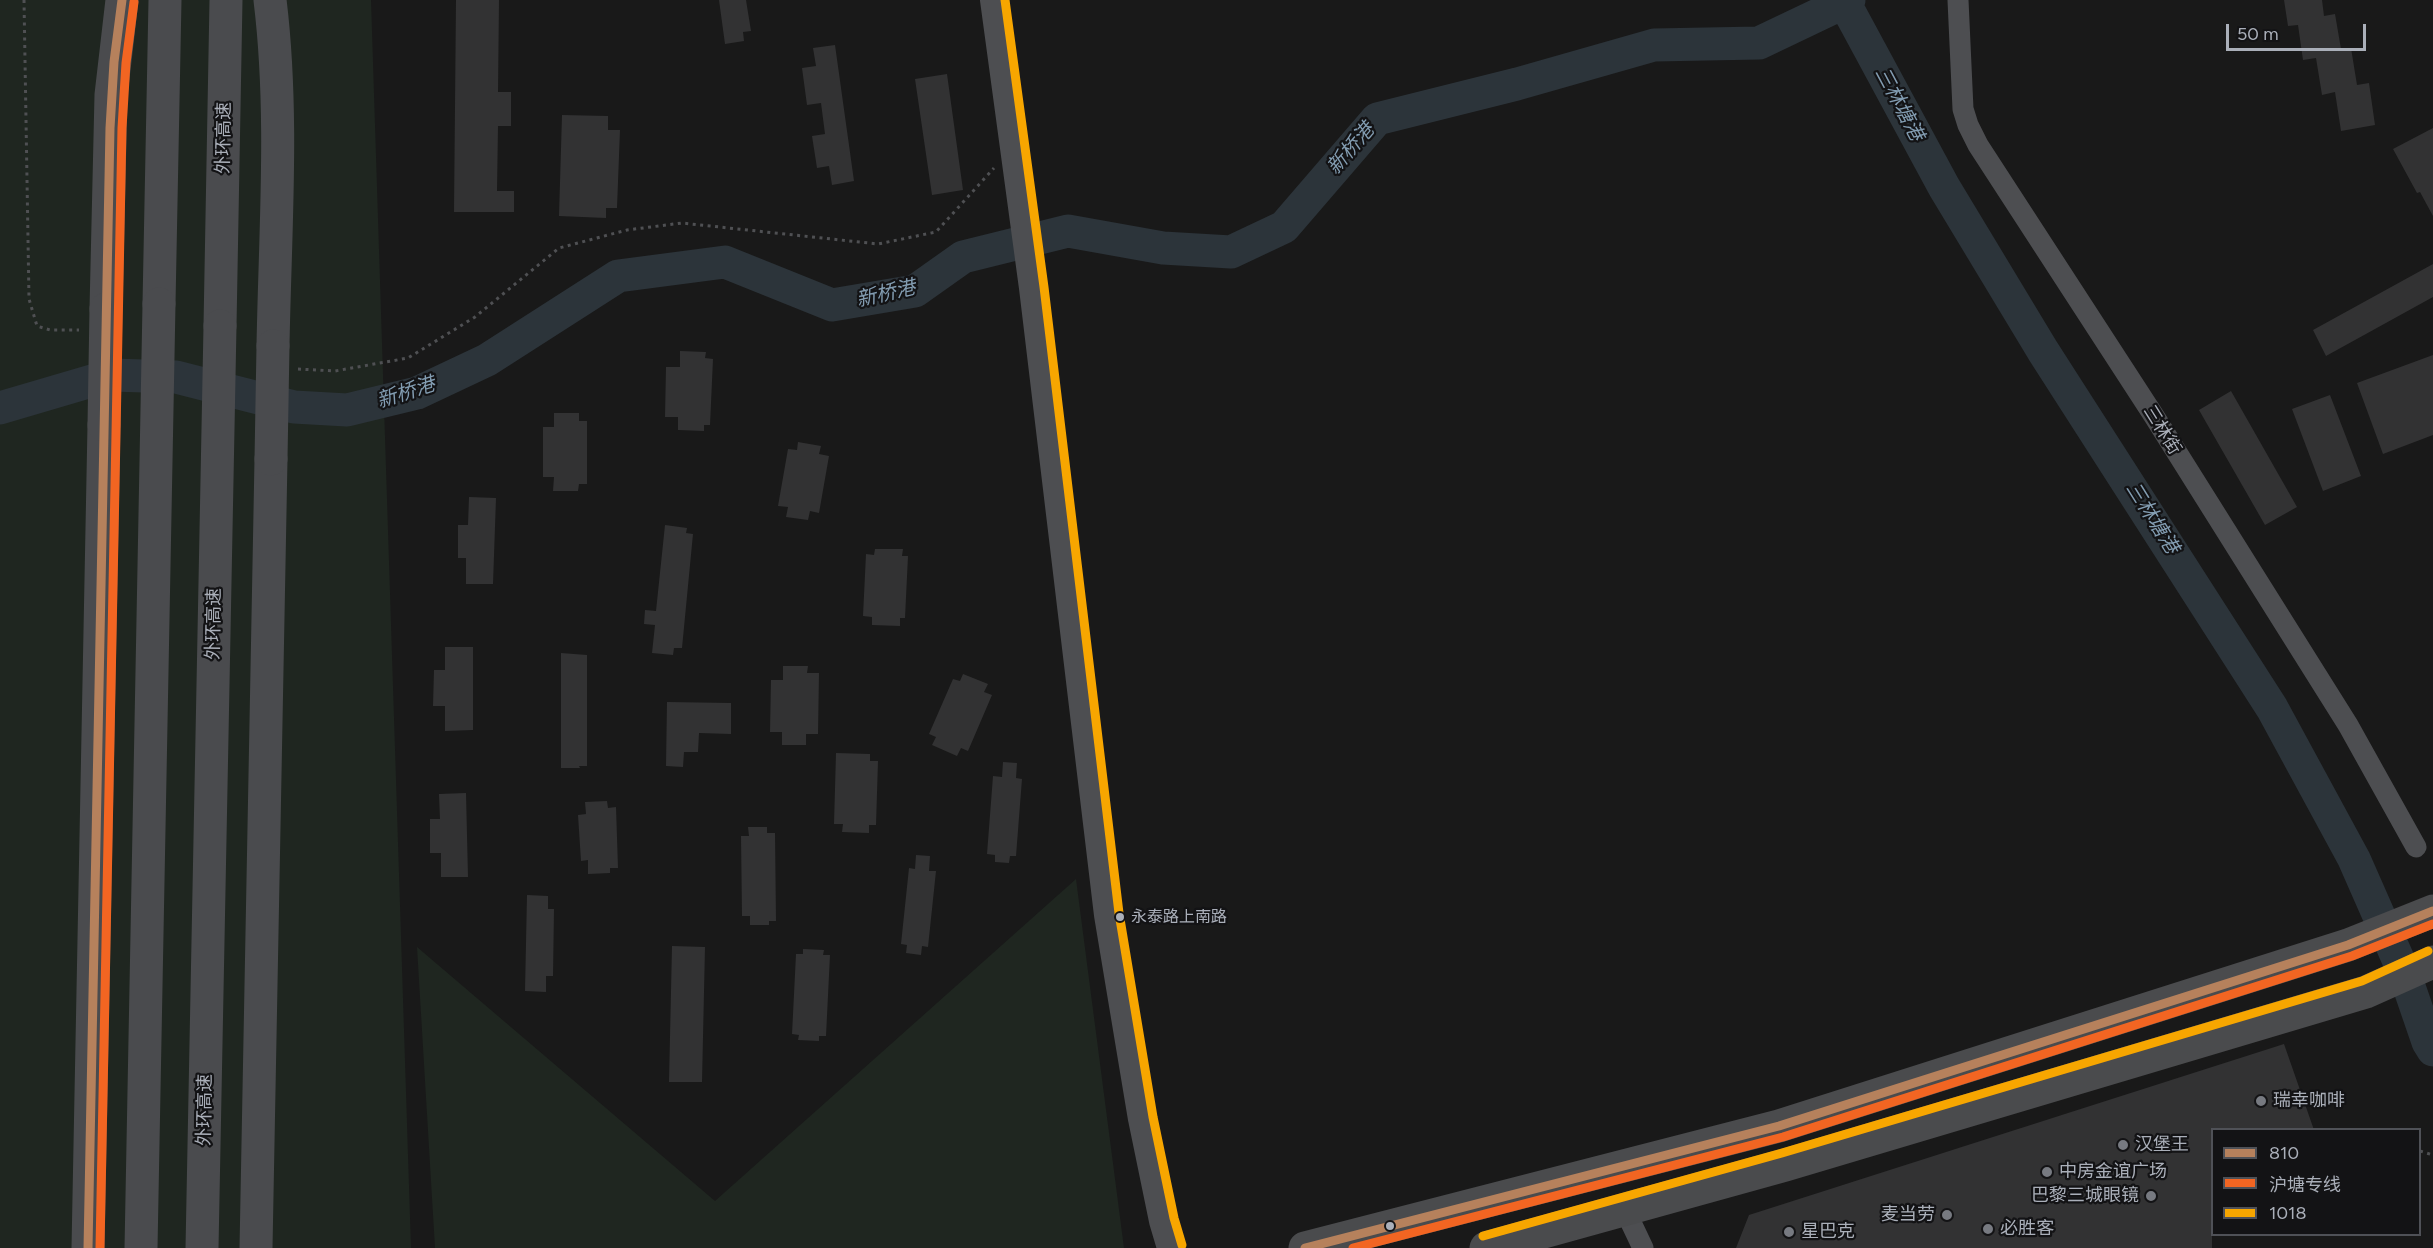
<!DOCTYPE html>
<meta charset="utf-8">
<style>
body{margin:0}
#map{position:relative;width:2433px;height:1248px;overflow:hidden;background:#191919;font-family:Figtree,"Noto Sans SC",sans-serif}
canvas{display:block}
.legend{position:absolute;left:2211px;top:1128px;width:210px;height:108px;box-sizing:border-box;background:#131315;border:2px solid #4f5157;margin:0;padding:8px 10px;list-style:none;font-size:18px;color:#aaafb9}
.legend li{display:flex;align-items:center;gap:12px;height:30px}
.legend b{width:30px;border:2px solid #4f5157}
.scale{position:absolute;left:2226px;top:24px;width:140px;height:27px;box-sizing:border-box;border:3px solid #aaafb9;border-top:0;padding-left:8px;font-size:18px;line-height:21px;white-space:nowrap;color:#aaafb9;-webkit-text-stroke:4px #131315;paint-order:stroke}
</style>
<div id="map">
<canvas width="2433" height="1248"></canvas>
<ul class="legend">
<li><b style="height:8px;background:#b6815c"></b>810</li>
<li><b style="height:8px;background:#f26522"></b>沪塘专线</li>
<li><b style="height:8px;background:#f7a600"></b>1018</li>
</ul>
<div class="scale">50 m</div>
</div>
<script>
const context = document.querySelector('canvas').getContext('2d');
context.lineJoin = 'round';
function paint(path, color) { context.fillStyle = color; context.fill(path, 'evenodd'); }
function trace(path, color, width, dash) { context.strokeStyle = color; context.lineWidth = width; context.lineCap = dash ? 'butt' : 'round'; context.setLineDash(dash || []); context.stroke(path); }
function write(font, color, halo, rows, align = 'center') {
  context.font = font + ' Figtree,"Noto Sans SC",sans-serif'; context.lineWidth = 4.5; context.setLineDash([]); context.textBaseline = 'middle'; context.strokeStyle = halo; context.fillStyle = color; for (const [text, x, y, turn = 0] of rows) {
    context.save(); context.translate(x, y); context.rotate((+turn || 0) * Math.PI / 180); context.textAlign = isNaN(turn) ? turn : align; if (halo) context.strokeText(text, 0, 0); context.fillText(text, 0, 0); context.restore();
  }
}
const green = new Path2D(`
 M 0,0 L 371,0 L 411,1248 L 0,1248 Z
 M 1076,879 L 1124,1248 L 435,1248 L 417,947 L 715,1201 Z`);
const river = new Path2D(`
 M 1843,0 L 1944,187 L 2043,351 L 2272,708 L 2354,859 L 2405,975 L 2428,1042 L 2433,1050
 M 0,408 L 112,375 L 176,377 L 294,407 L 347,410 L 417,393 L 487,360 L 618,276 L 725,262 L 832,305 L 915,291 L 963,257 L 1068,231 L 1163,248 L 1231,252 L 1284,227 L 1377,119 L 1517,84 L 1654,45 L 1759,43 L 1849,0`);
const building = new Path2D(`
 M 456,0 L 499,0 L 498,92 L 511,92 L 511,126 L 498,126 L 497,191 L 514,191 L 514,212 L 454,212 Z
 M 719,0 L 746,0 L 751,31 L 743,32 L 744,41 L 725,44 Z
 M 2284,0 L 2322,0 L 2324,16 L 2335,14 L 2341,49 L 2351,48 L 2357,85 L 2369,83 L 2375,125 L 2341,131 L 2335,92 L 2322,95 L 2316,58 L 2303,60 L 2298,25 L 2288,26 Z
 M 835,45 L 854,181 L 832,185 L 829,166 L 817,168 L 812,136 L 825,134 L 821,103 L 807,105 L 802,68 L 816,66 L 813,48 Z
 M 947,74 L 963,190 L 932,195 L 915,79 Z
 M 562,115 L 608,116 L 608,130 L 620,130 L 617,208 L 606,208 L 606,218 L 559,216 Z
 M 2433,128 L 2433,216 L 2420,192 L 2417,193 L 2393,149 Z
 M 2433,264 L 2433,297 L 2326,356 L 2313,330 Z
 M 680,351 L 706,352 L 705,358 L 713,359 L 710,425 L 704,425 L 704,431 L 678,430 L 678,417 L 665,417 L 666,367 L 680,367 Z
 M 2433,355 L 2433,435 L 2383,454 L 2357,383 Z
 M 2231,391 L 2297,507 L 2265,525 L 2199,410 Z
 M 2330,395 L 2361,476 L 2323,491 L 2292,409 Z
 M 554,413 L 579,413 L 579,421 L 587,421 L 587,484 L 579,484 L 578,491 L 553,491 L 554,477 L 543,477 L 543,427 L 554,427 Z
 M 798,442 L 821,446 L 819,454 L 829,456 L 819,513 L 810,511 L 808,520 L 786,517 L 788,507 L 778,506 L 788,449 L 797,450 Z
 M 469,497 L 496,498 L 493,584 L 466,584 L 466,558 L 458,558 L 458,525 L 468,525 Z
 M 665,525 L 687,528 L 686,533 L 693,534 L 682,648 L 674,648 L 673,655 L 652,653 L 655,625 L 644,624 L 645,610 L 656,611 Z
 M 875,549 L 903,549 L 902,556 L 908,556 L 905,618 L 900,618 L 900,626 L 872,625 L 872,617 L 863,616 L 866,554 L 874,555 Z
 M 445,647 L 473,647 L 473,730 L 445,731 L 445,706 L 433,706 L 434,670 L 445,670 Z
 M 561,653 L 587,655 L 587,766 L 579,766 L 580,768 L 561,768 Z
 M 783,666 L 808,666 L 807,673 L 819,673 L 818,734 L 806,734 L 806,745 L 782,745 L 782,732 L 770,732 L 771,680 L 783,680 Z
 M 963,674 L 988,684 L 984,692 L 992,695 L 968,751 L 961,748 L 957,756 L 932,745 L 936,737 L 929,734 L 953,679 L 960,681 Z
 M 667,702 L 731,703 L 731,734 L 699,733 L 698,752 L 684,752 L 683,767 L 666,766 Z
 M 836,753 L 870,754 L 870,761 L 878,761 L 876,825 L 869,825 L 869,833 L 842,832 L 843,824 L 834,824 Z
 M 1003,762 L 1017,763 L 1016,778 L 1022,779 L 1016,856 L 1010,856 L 1009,863 L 995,862 L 995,855 L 987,854 L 993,776 L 1002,777 Z
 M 466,793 L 468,877 L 441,877 L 441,853 L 430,853 L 430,819 L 440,819 L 439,794 Z
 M 607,801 L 608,808 L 616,807 L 618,868 L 610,868 L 610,873 L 588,874 L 588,860 L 581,861 L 578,815 L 586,814 L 585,802 Z
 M 748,827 L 767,827 L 767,833 L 775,833 L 776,921 L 769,921 L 769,925 L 750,925 L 750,916 L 742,916 L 741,836 L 749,836 Z
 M 916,855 L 930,856 L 929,871 L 936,871 L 928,947 L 922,946 L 921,955 L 906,953 L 907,945 L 901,944 L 909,868 L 915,869 Z
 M 527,895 L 548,896 L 548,909 L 554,909 L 553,976 L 546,976 L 546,992 L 525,991 Z
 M 672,946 L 705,947 L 702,1082 L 669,1082 Z
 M 803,949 L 824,950 L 823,955 L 830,955 L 826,1036 L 819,1036 L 819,1041 L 798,1040 L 799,1035 L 792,1034 L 796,954 L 803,954 Z
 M 2284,1044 L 2314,1130 L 2212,1130 L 2212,1248 L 1736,1248 L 1749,1215 Z`);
const path = new Path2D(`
 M 24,0 L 29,299 L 37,326 L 50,330 L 79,330
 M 298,369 L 335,371 L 408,358 L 475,317 L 559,248 L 627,230 L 682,223 L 878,244 L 936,232 L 994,168
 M 2420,1151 L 2433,1155`);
const minor = new Path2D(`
 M 1958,0 L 1963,109 L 1968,125 L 1978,145 L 2154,416 L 2348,725 L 2416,847
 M 1625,1210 L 1643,1248`);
const tertiary = new Path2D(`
 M 993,0 L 1032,288 L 1107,915 L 1141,1119 L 1162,1221 L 1170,1248`);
const primary = new Path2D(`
 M 1305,1248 L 1779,1126 L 2348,945 L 2433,911
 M 1486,1248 L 1785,1165 L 2366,992 L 2433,962`);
const motorway = new Path2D(`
 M 270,0 C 284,114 275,231 273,346
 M 159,304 L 165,0
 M 106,309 L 111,95 L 122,0
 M 220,326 L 226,0
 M 88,1248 L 104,425
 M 256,1248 L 271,459`);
const motorwayBridge = new Path2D(`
 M 104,425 L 106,309
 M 271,459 L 273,346
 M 141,1248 L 159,304
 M 202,1248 L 220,326`);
const bus1 = new Path2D(`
 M 88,1248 L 110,128 L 114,62 L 122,0
 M 1305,1248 L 1779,1126 L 2348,945 L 2433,911`);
const bus2 = new Path2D(`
 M 100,1248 L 122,128 L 126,63 L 134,2
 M 1353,1248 L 1783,1137 L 2352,956 L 2433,924`);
const bus3 = new Path2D(`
 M 1005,0 L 1044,287 L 1119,913 L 1153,1117 L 1174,1218 L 1182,1245
 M 1483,1236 L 1782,1153 L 2362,981 L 2428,951`);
const markers = [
 [1120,917,5,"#aaafb9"],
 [2261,1101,6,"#777a81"],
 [2123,1145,6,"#777a81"],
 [2047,1172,6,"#777a81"],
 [2151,1196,6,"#777a81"],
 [1947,1215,6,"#777a81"],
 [1390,1226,5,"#aaafb9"],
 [1988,1229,6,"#777a81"],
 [1789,1232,6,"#777a81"]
];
const busNames = [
 ["永泰路上南路",1131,917]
];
const streetNames = [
 ["外环高速",224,138,-89],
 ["三林街",2162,430,58],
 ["外环高速",214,624,-89],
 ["外环高速",205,1110,-89]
];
const poiNames = [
 ["瑞幸咖啡",2273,1101],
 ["汉堡王",2135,1145],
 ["中房金谊广场",2059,1172],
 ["巴黎三城眼镜",2139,1196,"right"],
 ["麦当劳",1935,1215,"right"],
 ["必胜客",2000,1229],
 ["星巴克",1801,1232]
];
const waterNames = [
 ["三林塘港",1899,104,62],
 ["新桥港",1351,149,-49],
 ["新桥港",886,294,-13],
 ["新桥港",406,393,-18],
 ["三林塘港",2152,518,58]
];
paint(green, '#1f2620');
trace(river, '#2c343a', 33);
paint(building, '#323233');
trace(path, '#4f5053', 3, [3, 4.5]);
trace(minor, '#4d4e51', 21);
trace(tertiary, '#4d4e51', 26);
trace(primary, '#4a4b4d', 33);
trace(motorway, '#4a4b4e', 33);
trace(motorwayBridge, '#4a4b4e', 33);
trace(bus1, '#b6815c', 9);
trace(bus2, '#f26522', 9);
trace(bus3, '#f7a600', 9);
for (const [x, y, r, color] of markers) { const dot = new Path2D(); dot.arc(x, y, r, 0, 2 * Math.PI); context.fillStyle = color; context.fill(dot); trace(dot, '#131315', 2); }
write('16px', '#aaafb9', '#131315', busNames, 'left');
write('18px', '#aaafb9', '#131315', streetNames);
write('18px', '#aaafb9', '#131315', poiNames, 'left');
write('italic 20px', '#839db2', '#131315', waterNames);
</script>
